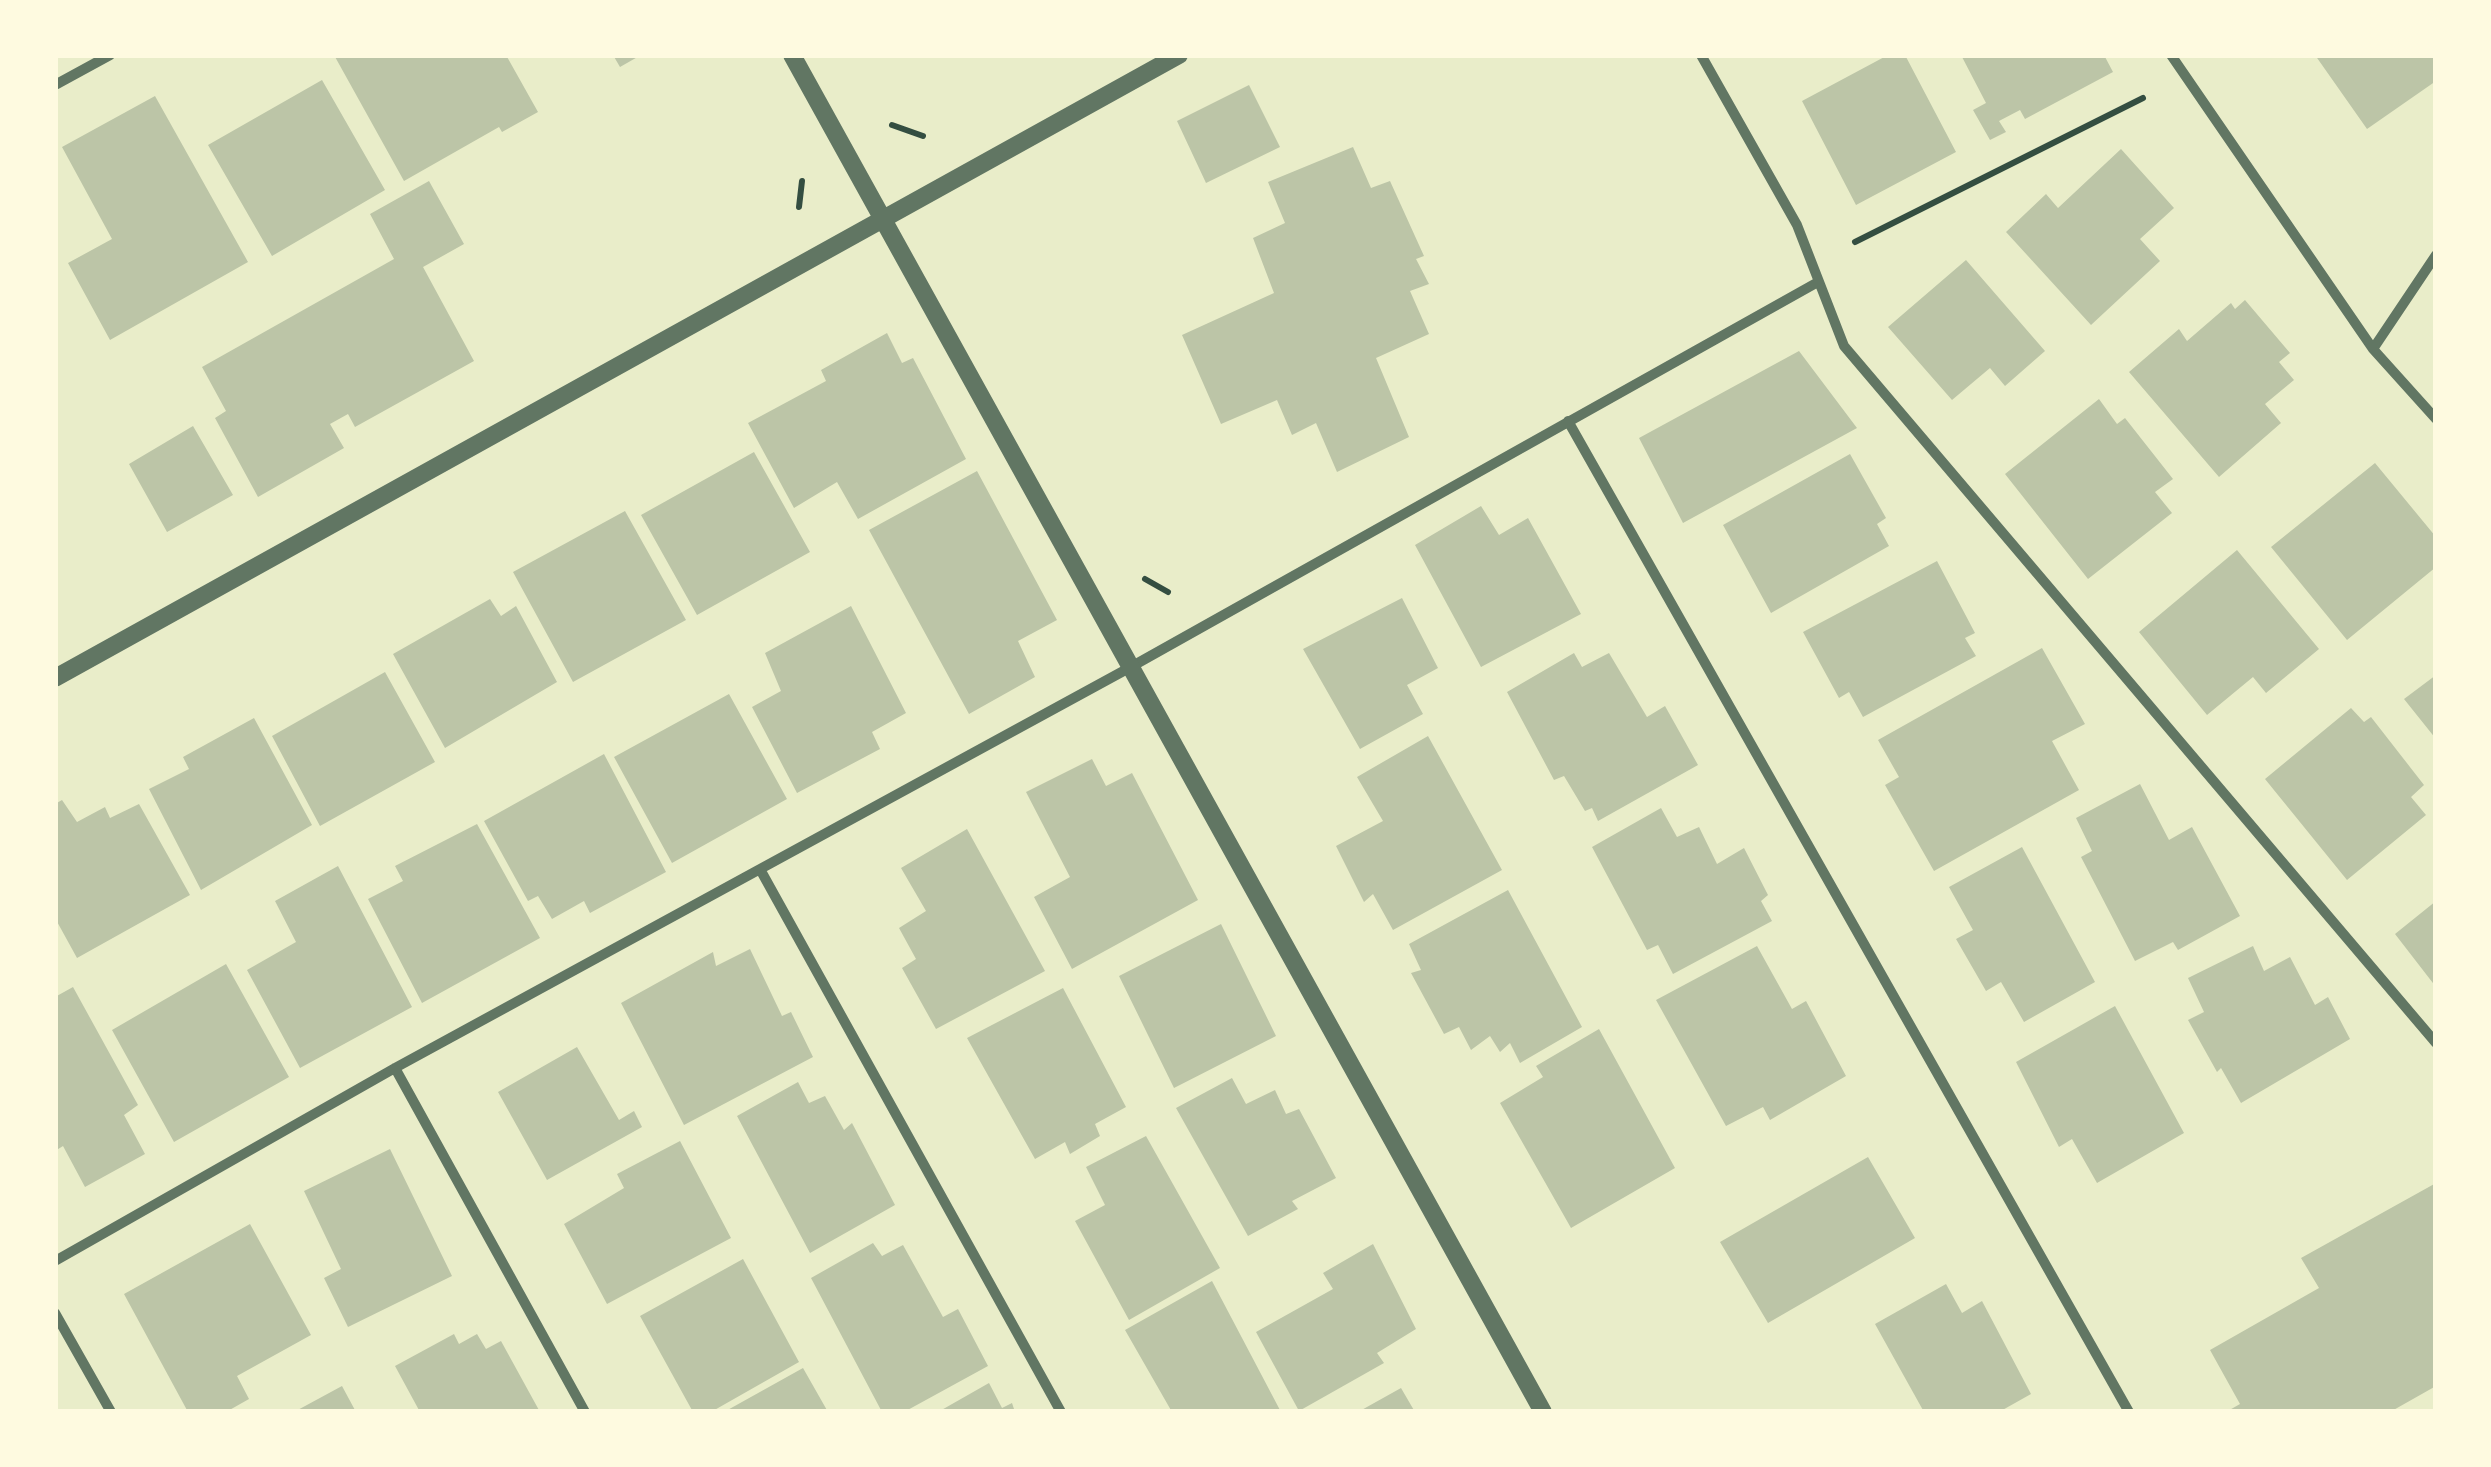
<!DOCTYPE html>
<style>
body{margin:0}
#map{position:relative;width:2491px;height:1467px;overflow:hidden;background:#e9edc9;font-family:"Exo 2",sans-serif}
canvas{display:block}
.frame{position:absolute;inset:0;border:58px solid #fefae0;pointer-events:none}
</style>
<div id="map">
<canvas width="2491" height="1467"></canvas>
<div class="frame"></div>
</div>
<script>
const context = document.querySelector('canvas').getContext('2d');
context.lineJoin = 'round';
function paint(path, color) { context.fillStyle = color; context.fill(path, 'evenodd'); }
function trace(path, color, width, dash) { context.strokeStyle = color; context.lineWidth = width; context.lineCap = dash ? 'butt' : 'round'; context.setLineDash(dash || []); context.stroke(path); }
const building = new Path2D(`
 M 334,55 L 506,55 L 538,112 L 502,132 L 499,127 L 404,181 Z
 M 613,55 L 641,55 L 620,67 Z
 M 1888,55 L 1905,55 L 1956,152 L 1856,205 L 1802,101 Z
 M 1961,55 L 2104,55 L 2113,72 L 2025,119 L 2020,110 L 1999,121 L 2006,132 L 1990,140 L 1973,110 L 1986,103 Z
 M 2315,55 L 2436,55 L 2436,81 L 2367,129 Z
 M 322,80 L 385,190 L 272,256 L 208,145 Z
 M 1249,85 L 1280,147 L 1206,183 L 1177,121 Z
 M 155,96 L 248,262 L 110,340 L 68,263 L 112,239 L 62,147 Z
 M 1353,147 L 1371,188 L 1390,181 L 1424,256 L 1416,259 L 1429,284 L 1410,291 L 1429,334 L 1376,358 L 1409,437 L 1337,472 L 1316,423 L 1292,435 L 1277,400 L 1221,424 L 1182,335 L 1274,293 L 1253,238 L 1285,223 L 1268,182 Z
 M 2121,149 L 2174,208 L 2140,239 L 2160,261 L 2091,325 L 2006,232 L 2046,194 L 2058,208 Z
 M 429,181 L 464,244 L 423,267 L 474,361 L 355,427 L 348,414 L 330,424 L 344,448 L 258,497 L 215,418 L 226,411 L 202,367 L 394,259 L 370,214 Z
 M 1966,260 L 2045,351 L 2005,386 L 1990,368 L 1952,400 L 1888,327 Z
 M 2245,300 L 2290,353 L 2279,362 L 2294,380 L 2265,404 L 2281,423 L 2219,477 L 2129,372 L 2179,329 L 2187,341 L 2231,303 L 2235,309 Z
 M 887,333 L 902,363 L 913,358 L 966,459 L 858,519 L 837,482 L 794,508 L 748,423 L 826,381 L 821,370 Z
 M 1799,351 L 1857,428 L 1683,523 L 1639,438 Z
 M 2099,399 L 2117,424 L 2125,418 L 2173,479 L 2155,492 L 2172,513 L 2088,579 L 2005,474 Z
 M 193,426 L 233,495 L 167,532 L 129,464 Z
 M 754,452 L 810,552 L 697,615 L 641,515 Z
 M 1850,454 L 1886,518 L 1877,524 L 1889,546 L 1771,613 L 1723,525 Z
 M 2375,463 L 2436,537 L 2436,567 L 2347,640 L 2271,547 Z
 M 977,471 L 1057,620 L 1018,641 L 1035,677 L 969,714 L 869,530 Z
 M 1481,506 L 1499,535 L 1528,518 L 1581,614 L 1481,667 L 1415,545 Z
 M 625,511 L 686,620 L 573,682 L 513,572 Z
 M 2237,550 L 2319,649 L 2266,693 L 2253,677 L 2207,715 L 2139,632 Z
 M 1937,561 L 1975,633 L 1965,638 L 1976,656 L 1863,717 L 1849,692 L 1839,698 L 1803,632 Z
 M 1402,598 L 1438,668 L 1407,685 L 1423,714 L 1360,749 L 1303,649 Z
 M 490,599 L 501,616 L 516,606 L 557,682 L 445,748 L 393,654 Z
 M 851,606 L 906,713 L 872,732 L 880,749 L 797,793 L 752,707 L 781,691 L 765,653 Z
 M 2042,648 L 2085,724 L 2052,741 L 2079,790 L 1934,871 L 1885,785 L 1899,777 L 1878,740 Z
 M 1574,653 L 1582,667 L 1609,653 L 1647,717 L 1665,706 L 1698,765 L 1598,821 L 1592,808 L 1585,811 L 1564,776 L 1554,780 L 1507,692 Z
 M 385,672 L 435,762 L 320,826 L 272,736 Z
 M 2436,675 L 2436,739 L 2404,699 Z
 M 729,694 L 787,799 L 672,863 L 614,757 Z
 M 2351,708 L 2364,722 L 2371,717 L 2424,785 L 2411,797 L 2426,815 L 2347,880 L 2265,779 Z
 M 254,718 L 312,825 L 201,890 L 149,789 L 189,769 L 183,757 Z
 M 1428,736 L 1502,870 L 1393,930 L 1373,894 L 1364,902 L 1336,846 L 1383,821 L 1357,777 Z
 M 604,754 L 666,872 L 590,913 L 584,901 L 552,919 L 538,896 L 528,901 L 484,821 Z
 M 1092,759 L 1106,786 L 1132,773 L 1198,900 L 1072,969 L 1034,897 L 1070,877 L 1026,792 Z
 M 2140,784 L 2169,840 L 2192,827 L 2240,916 L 2178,950 L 2173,942 L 2135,961 L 2081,857 L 2092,851 L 2076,818 Z
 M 62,800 L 77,822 L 105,807 L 110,818 L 139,804 L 190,895 L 77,958 L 55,918 L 55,804 Z
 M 1661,808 L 1677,837 L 1699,827 L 1717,864 L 1744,848 L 1768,895 L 1761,901 L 1772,921 L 1673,974 L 1658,945 L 1647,950 L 1592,847 Z
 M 477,824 L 540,938 L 422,1003 L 368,899 L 403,881 L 395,866 Z
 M 967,829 L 1045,971 L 936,1029 L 902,968 L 916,959 L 899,928 L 926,911 L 901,868 Z
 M 2022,847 L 2095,982 L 2024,1022 L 2001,982 L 1986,991 L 1956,939 L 1973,930 L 1949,887 Z
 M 338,866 L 412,1007 L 300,1068 L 247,970 L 296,942 L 275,901 Z
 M 1508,890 L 1582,1027 L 1520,1063 L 1510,1043 L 1500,1052 L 1490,1036 L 1471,1050 L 1459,1027 L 1444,1034 L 1411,973 L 1421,970 L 1409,944 Z
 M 2436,901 L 2436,987 L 2395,934 Z
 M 1221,924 L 1276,1036 L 1174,1088 L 1119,976 Z
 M 1757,946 L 1792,1009 L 1806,1001 L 1846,1076 L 1770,1120 L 1763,1107 L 1726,1126 L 1656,1000 Z
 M 2253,946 L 2264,971 L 2290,957 L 2315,1005 L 2328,997 L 2350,1039 L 2241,1103 L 2221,1068 L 2217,1072 L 2188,1020 L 2204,1012 L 2188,978 Z
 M 750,949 L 782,1016 L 791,1012 L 813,1057 L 684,1125 L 621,1003 L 713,952 L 716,966 Z
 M 226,964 L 289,1077 L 174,1142 L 112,1030 Z
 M 73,987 L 138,1105 L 124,1115 L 145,1154 L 85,1187 L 63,1146 L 55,1151 L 55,997 Z
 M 1063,988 L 1126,1107 L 1095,1124 L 1100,1136 L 1070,1154 L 1065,1142 L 1035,1159 L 967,1038 Z
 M 2115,1006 L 2184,1133 L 2097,1183 L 2072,1139 L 2059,1147 L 2016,1062 Z
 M 1599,1029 L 1675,1168 L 1571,1228 L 1500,1103 L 1543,1077 L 1536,1066 Z
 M 577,1047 L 619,1120 L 634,1111 L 642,1127 L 547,1180 L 498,1092 Z
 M 1232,1078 L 1246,1104 L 1275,1090 L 1286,1114 L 1299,1109 L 1336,1178 L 1292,1201 L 1298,1209 L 1248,1236 L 1176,1108 Z
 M 798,1082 L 809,1103 L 825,1096 L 844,1130 L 852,1123 L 895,1205 L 810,1253 L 737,1116 Z
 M 1146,1136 L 1220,1268 L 1129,1320 L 1075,1221 L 1105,1205 L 1086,1167 Z
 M 680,1141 L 731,1238 L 607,1304 L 564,1224 L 624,1188 L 617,1174 Z
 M 390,1149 L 452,1276 L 348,1327 L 324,1278 L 341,1269 L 304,1191 Z
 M 1868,1157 L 1915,1238 L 1768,1323 L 1720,1242 Z
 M 2436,1183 L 2436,1386 L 2390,1412 L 2226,1412 L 2240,1404 L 2210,1350 L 2319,1288 L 2301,1258 Z
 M 250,1224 L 311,1335 L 237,1376 L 249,1399 L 226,1412 L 188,1412 L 124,1294 Z
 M 873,1243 L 882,1256 L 903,1245 L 943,1317 L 958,1309 L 988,1366 L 904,1412 L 882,1412 L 811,1278 Z
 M 1373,1244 L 1416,1329 L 1377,1353 L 1384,1363 L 1299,1411 L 1256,1332 L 1333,1289 L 1323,1273 Z
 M 743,1259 L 799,1362 L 711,1412 L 693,1412 L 640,1316 Z
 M 1212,1281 L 1281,1412 L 1172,1412 L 1125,1330 Z
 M 1946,1284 L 1962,1313 L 1982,1301 L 2031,1394 L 1999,1412 L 1924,1412 L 1875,1324 Z
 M 454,1334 L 459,1344 L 477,1334 L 486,1349 L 501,1341 L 540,1412 L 420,1412 L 395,1366 Z
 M 803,1368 L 828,1412 L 724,1412 Z
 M 989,1383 L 1002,1408 L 1012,1403 L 1015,1412 L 938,1412 Z
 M 342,1386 L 356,1412 L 294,1412 Z
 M 1401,1388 L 1415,1412 L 1358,1412 Z`);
const path = new Path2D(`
 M 892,125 L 923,136
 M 799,207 L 802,181
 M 1855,242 L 2143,98
 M 1145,579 L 1168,592`);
const minor = new Path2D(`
 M 1701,55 L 1797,225 L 1844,346 L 2436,1043
 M 2171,55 L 2373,349 L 2436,419
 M 55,85 L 110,55
 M 2373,349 L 2436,255
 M 1568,421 L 2129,1412
 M 761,871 L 1061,1412
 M 395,1068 L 585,1412
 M 55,1261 L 395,1068 L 1129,668 L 1818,282
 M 55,1313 L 111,1412`);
const tertiary = new Path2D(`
 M 792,55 L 1543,1412
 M 55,678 L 1179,55`);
paint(building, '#bcc5a7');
trace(path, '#344e41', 6);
trace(minor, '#617663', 10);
trace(tertiary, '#617663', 18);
</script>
